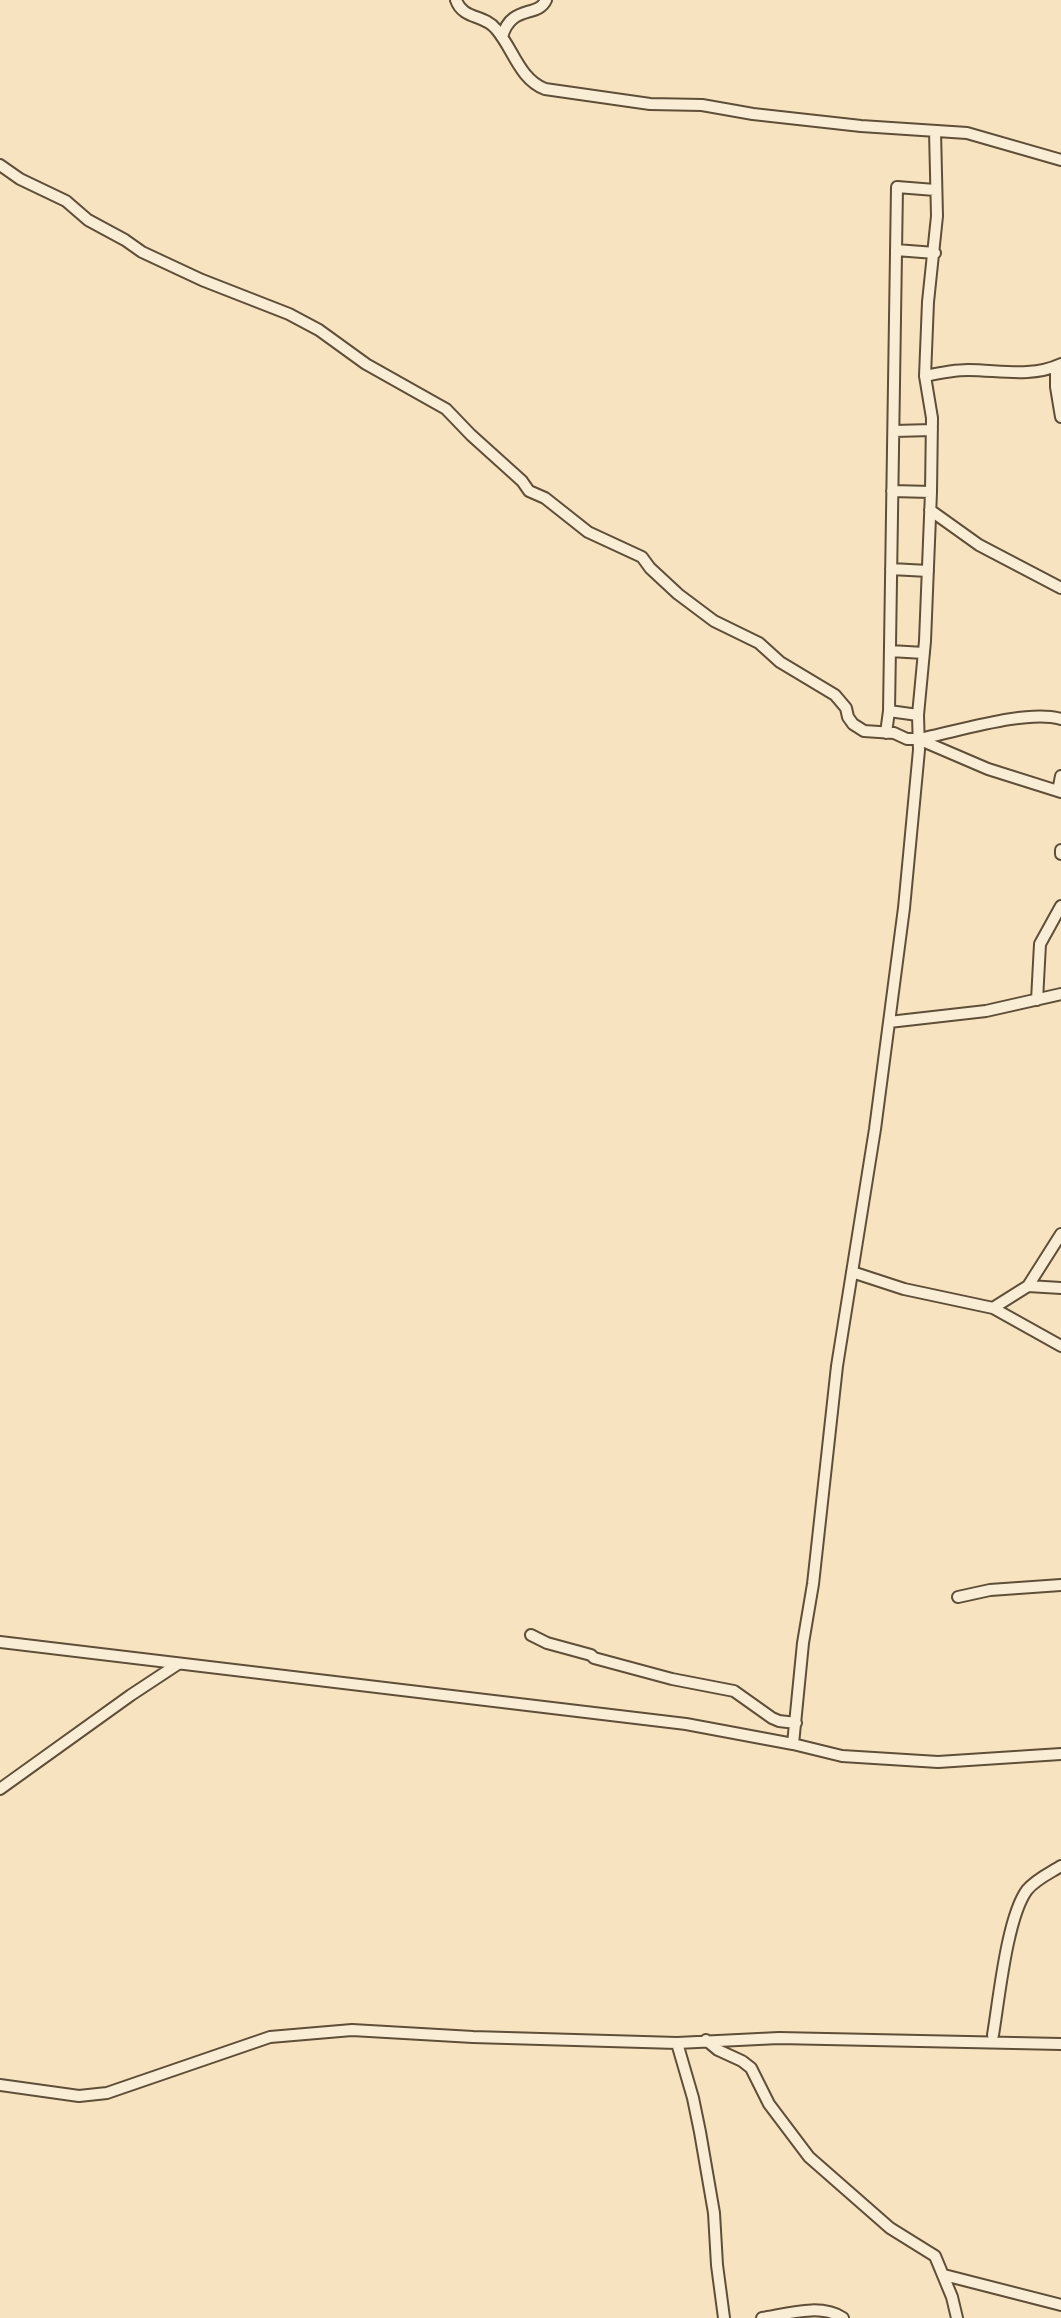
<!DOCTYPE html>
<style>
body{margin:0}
canvas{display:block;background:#f7e3bf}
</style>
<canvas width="1061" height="2318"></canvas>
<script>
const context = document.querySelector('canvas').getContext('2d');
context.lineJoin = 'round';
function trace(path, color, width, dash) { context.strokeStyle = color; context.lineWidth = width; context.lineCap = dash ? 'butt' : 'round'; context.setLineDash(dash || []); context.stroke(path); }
const minor = new Path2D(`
 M 456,0 C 463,20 484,14 496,29 C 513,48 519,79 545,89 L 650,104 L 702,105 L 753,114 L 861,126 L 967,133 L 1061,160
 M 502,37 C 511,4 538,18 546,0
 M 0,165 L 20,179 L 66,201 L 88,220 L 125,240 L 142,252 L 202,280 L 289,314 L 319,330 L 366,364 L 446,409 L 471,435 L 522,481 L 529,491 L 545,498 L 588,532 L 642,557 L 650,568 L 678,594 L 714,621 L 759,643 L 780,662 L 835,695 L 846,708 L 848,717 L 853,724 L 864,731 L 894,733 L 907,739 L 918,739 L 988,769 L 1061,792
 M 896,250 L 935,253
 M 1056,366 L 1056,387 L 1061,417
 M 925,376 C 939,373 954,370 968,370 C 999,370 1031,378 1061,364
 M 894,431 L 932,430
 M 892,491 L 931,492
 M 930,510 L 979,545 L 1061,588
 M 891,569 L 928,571
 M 890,651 L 924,653
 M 889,711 L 918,715
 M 886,733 L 889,711 L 897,187 L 935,190
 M 919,739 C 956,732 1026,709 1061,719
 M 1058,791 L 1061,776
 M 1061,850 L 1061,854
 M 1037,1000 L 1040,944 L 1061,906
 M 889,1022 L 986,1011 L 1061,994
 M 852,1272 L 904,1289 L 993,1308 L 1061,1346
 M 1028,1286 L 1061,1288
 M 993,1308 L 1028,1286 L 1061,1234
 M 958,1597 L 990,1590 L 1061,1585
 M 531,1635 L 547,1643 L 591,1655 L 594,1658 L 672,1679 L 734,1691 L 772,1718 L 779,1721 L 796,1723
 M 0,1642 L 686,1724 L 793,1744 L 842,1756 L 938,1762 L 1061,1754
 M 793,1744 L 803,1643 L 813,1584 L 837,1366 L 875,1129 L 904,908 L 919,750 L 918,715 L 925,641 L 931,492 L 932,418 L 925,376 L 928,302 L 937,216 L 935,131
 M 0,1789 L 131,1695 L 178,1664
 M 993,2035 C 999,1999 1007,1917 1027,1890 C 1036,1879 1050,1873 1061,1866
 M 706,2040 L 718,2050 L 742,2061 L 751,2068 L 769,2104 L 809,2157 L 890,2228 L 935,2256 L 952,2297 L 957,2318
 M 677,2043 L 693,2098 L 700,2132 L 714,2213 L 717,2265 L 724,2318
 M 0,2085 L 79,2096 L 107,2093 L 270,2037 L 352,2030 L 473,2037 L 677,2043 L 779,2038 L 1061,2044
 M 944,2275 L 1061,2305
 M 762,2318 C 787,2314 821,2303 843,2318`);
trace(minor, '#5f4e38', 14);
trace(minor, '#faedd5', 10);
</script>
